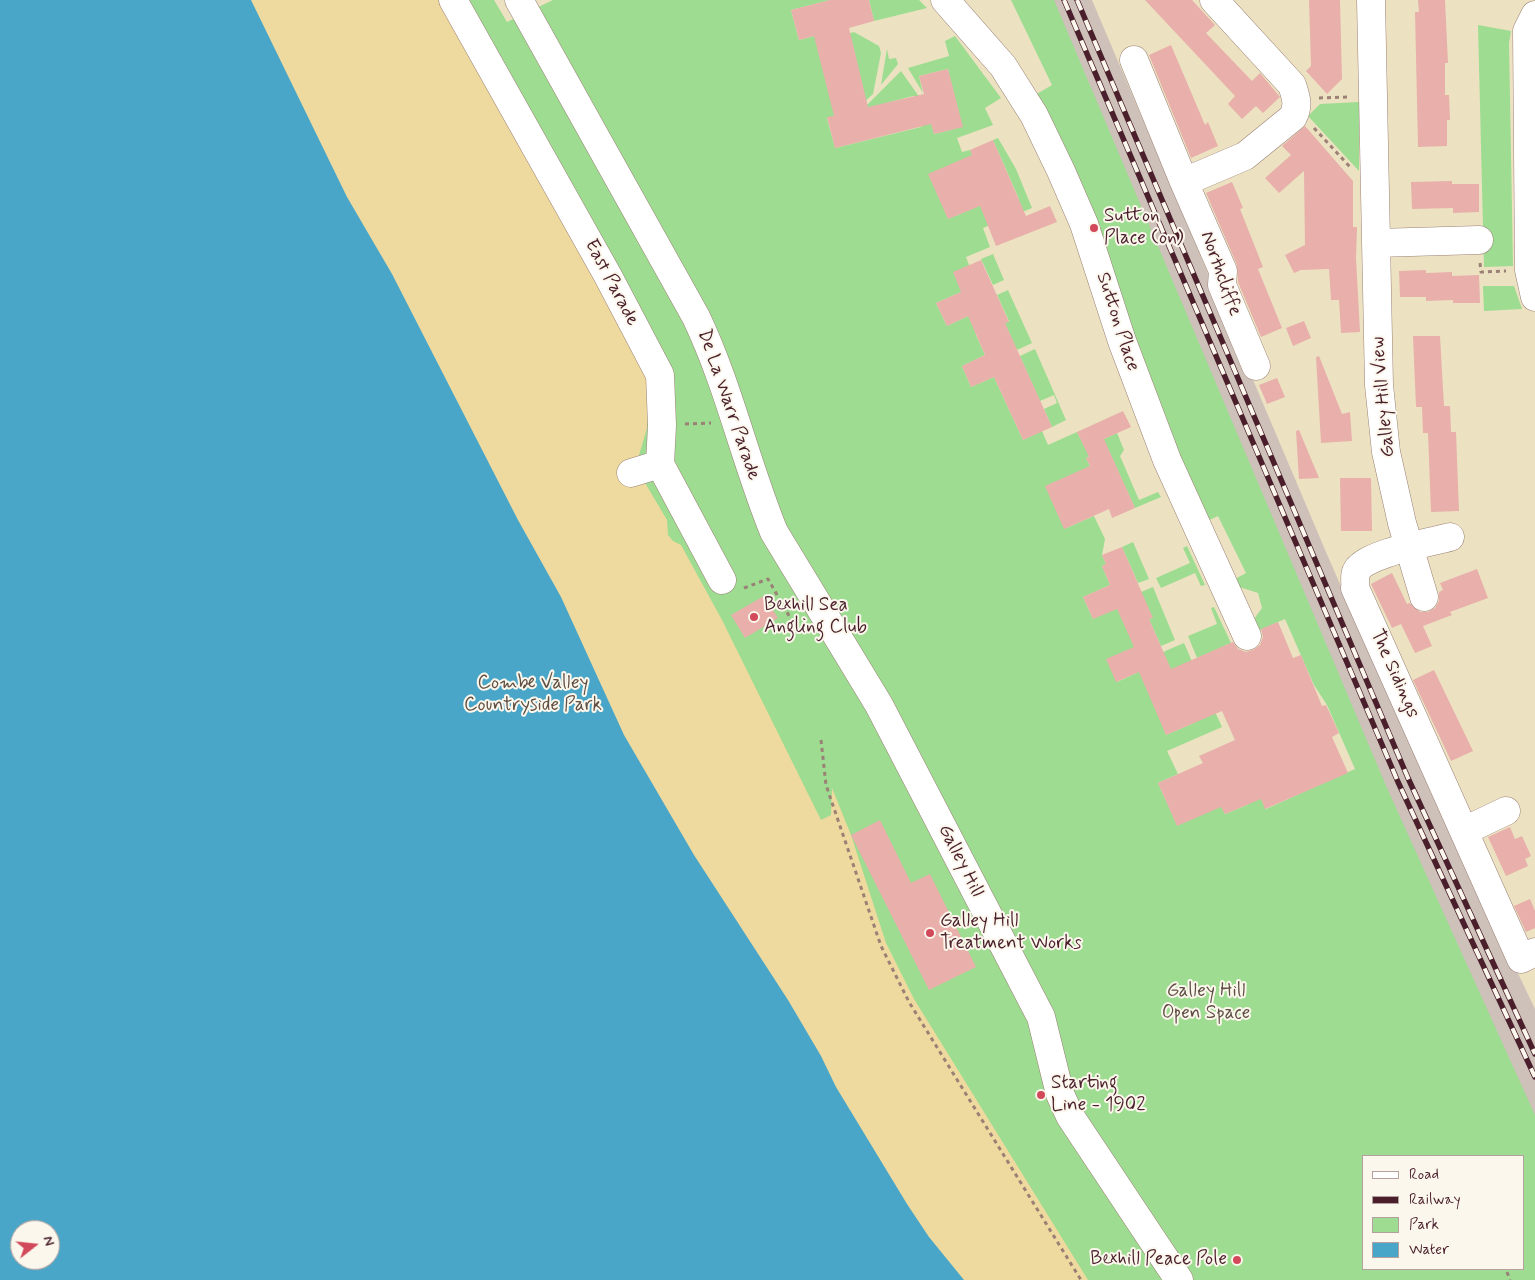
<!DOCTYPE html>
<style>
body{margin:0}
#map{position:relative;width:1535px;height:1280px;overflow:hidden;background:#ece2c1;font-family:Mynerve,sans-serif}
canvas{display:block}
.legend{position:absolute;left:1362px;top:1155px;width:162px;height:115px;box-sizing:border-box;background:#fbf7ec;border:1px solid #b4a19f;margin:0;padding:6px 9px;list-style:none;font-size:15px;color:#4a1f2b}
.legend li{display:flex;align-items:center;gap:10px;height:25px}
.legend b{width:25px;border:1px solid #b4a19f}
.north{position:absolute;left:10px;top:1220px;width:50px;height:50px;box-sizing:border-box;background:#fbf7ec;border:1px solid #b4a19f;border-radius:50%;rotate:74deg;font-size:14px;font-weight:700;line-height:20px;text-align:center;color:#4a1f2b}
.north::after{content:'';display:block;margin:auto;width:18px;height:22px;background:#d1495b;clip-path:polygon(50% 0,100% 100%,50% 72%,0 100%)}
</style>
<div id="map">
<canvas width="1535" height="1280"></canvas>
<ul class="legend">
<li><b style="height:6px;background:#fff"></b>Road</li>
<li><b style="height:6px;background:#4a1f2b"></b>Railway</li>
<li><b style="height:14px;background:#9ddc91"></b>Park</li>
<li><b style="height:14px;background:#4aa6c8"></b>Water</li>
</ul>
<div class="north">N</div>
</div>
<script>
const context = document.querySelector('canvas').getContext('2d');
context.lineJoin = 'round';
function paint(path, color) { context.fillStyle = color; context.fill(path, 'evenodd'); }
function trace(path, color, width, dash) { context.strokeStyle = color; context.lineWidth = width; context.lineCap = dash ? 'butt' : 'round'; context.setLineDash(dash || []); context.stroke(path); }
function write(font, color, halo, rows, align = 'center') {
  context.font = font + ' Mynerve,sans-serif'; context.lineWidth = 4; context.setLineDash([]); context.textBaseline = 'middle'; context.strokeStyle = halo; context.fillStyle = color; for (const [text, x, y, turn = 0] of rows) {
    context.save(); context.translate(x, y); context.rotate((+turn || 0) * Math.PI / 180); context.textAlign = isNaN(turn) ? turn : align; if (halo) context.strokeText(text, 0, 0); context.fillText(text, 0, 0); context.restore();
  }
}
const industrial = new Path2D(`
 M 1024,0 L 1092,0 L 1326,552 L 1422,772 L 1535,1009 L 1535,1244 L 1524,1156 L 1385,823 Z`);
const green = new Path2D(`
 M 469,0 L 494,0 L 507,22 L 553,0 L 830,0 L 791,10 L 799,40 L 829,32 L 850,112 L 827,118 L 835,148 L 921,127 L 928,112 L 934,134 L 962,127 L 948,69 L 919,76 L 923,93 L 908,68 L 949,56 L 945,41 L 955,36 L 1001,98 L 985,108 L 993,125 L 957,138 L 962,152 L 970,150 L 978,169 L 959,161 L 929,174 L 948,219 L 977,207 L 966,182 L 1019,199 L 993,140 L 998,138 L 1016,169 L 1032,208 L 983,228 L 990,247 L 966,257 L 969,265 L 961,292 L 936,303 L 947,326 L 972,314 L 976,335 L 985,355 L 962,366 L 971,387 L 994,377 L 1023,440 L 1042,431 L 1048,445 L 1077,432 L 1085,448 L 1117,433 L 1124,450 L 1120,456 L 1139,500 L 1158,492 L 1161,497 L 1135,508 L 1108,449 L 1086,458 L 1096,479 L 1064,529 L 1094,516 L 1105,539 L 1102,555 L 1106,564 L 1102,566 L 1110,585 L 1083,597 L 1093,619 L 1120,607 L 1134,647 L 1117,682 L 1143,670 L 1166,735 L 1194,723 L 1210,701 L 1222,727 L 1167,751 L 1178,774 L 1158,783 L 1177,825 L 1215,792 L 1225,814 L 1247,805 L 1259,794 L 1266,809 L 1355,769 L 1327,705 L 1314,685 L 1285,619 L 1255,632 L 1254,619 L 1262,608 L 1258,593 L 1236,586 L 1233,580 L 1246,573 L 1218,516 L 1205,522 L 1098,245 L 1105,242 L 1100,228 L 1093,230 L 1035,95 L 1052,85 L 1011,0 L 1054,0 L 1387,788 L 1535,1115 L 1535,1280 L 406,1280 L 0,405 L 486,31 ZM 1364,1156 L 1524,1156 L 1524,1269 L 1364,1269 Z
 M 869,0 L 919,0 L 927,8 L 874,21 Z
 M 1478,25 L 1511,31 L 1509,43 L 1513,266 L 1484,267 Z
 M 854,32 L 879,46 L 881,53 L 873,94 L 861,105 L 865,96 L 851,38 L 844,35 Z
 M 887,49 L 889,59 L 896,58 L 898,64 L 881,85 Z
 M 901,71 L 920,98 L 913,96 L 863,109 Z
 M 1359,102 L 1359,171 L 1308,116 L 1320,104 Z
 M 993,254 L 1004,280 L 993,285 L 981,259 Z
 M 1483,286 L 1514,286 L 1522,309 L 1484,311 Z
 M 1008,290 L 1032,343 L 1017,350 L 1005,323 L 1009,321 L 997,295 Z
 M 1035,349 L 1066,420 L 1052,427 L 1044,409 L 1057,403 L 1054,395 L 1040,401 L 1020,356 Z
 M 1133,542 L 1149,579 L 1138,583 L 1122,547 Z
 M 1187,546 L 1205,585 L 1201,586 L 1195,573 L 1161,588 L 1156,578 L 1190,563 L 1183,548 Z
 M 1153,587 L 1175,640 L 1161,646 L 1149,619 L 1152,618 L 1141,592 Z
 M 1214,607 L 1231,643 L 1197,658 L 1188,636 L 1217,624 L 1211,608 Z
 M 1184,643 L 1204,689 L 1183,698 L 1163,652 Z`);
const sand = new Path2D(`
 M 0,0 L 440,0 L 640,358 L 649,384 L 649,400 L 647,428 L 637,462 L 641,476 L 667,520 L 668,535 L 673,541 L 681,545 L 722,620 L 821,820 L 831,815 L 832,788 L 851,835 L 886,943 L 914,999 L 1088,1280 L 614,1280 L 0,213 Z`);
const water = new Path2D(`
 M 0,0 L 251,0 L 347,197 L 392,274 L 518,520 L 561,597 L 624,735 L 694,855 L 788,1000 L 821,1056 L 836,1087 L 907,1204 L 929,1237 L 964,1280 L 0,1280 ZM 20,1230 L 50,1230 L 50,1260 L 20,1260 Z`);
const building = new Path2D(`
 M 830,0 L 869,0 L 874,21 L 849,28 L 868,107 L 924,94 L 919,76 L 948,69 L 963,127 L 934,134 L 931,124 L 835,148 L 827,117 L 834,116 L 814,36 L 799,40 L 791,10 Z
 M 1145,0 L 1192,0 L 1215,25 L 1206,33 L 1252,81 L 1260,73 L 1280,97 L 1263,113 L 1256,106 L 1242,119 L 1228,104 L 1235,96 Z
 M 1309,0 L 1340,0 L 1342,79 L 1327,94 L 1306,71 L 1311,66 Z
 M 1418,0 L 1445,0 L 1448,63 L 1445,63 L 1445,95 L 1449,95 L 1450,120 L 1447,120 L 1447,146 L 1418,147 L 1415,12 L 1419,12 Z
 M 1171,45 L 1205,125 L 1208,122 L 1218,146 L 1191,158 L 1149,55 Z
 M 1305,126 L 1353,181 L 1353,227 L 1357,227 L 1356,258 L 1360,332 L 1341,333 L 1339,300 L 1331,300 L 1329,269 L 1301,270 L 1294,273 L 1285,255 L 1305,245 L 1304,171 L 1279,193 L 1265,178 L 1291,155 L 1282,146 Z
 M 993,140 L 1026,216 L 1050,206 L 1057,222 L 996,246 L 980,206 L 948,219 L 928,174 L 972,155 L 970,150 Z
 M 1452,181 L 1452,184 L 1479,184 L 1479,212 L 1453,213 L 1453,208 L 1412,209 L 1411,182 Z
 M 1232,182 L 1243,208 L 1240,209 L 1263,267 L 1258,269 L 1282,328 L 1261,337 L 1238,282 L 1237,265 L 1206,193 Z
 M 981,260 L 1009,322 L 1005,323 L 1052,427 L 1023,440 L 994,377 L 971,387 L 962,366 L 985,355 L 968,316 L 947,326 L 936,303 L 961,292 L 953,272 Z
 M 1426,270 L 1426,273 L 1452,272 L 1452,276 L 1479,275 L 1480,303 L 1453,303 L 1453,300 L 1426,301 L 1426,297 L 1400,297 L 1399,271 Z
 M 1304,321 L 1311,338 L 1293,346 L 1286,328 Z
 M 1413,336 L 1440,336 L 1444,406 L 1450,406 L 1451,432 L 1456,432 L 1459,511 L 1431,512 L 1428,433 L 1423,433 L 1422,407 L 1416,407 Z
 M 1319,356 L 1342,414 L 1350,412 L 1352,441 L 1321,443 L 1316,357 Z
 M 1277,378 L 1285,397 L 1267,404 L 1259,385 Z
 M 1123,411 L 1131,427 L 1104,439 L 1135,508 L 1112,518 L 1109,509 L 1064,529 L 1045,486 L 1090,466 L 1086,458 L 1089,457 L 1077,432 Z
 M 1299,430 L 1319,478 L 1299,479 L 1296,431 Z
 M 1340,478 L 1371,478 L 1372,531 L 1341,531 Z
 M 1122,547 L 1153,618 L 1149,619 L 1171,669 L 1233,642 L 1238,649 L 1246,652 L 1253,650 L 1260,645 L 1263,637 L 1261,629 L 1278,622 L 1293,658 L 1301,655 L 1322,706 L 1326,705 L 1339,733 L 1332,737 L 1348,773 L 1265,809 L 1261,799 L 1225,814 L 1221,807 L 1177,826 L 1158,783 L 1203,763 L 1199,756 L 1235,740 L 1222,711 L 1166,735 L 1139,672 L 1116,682 L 1106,659 L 1134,647 L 1117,609 L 1093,619 L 1083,597 L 1110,585 L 1102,566 L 1106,564 L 1102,555 Z
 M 1477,569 L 1488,598 L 1450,612 L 1452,615 L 1423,626 L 1432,646 L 1415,653 L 1401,624 L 1392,628 L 1371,584 L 1392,573 L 1407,604 L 1410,603 L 1420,612 L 1428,612 L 1435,608 L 1439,601 L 1439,592 L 1443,590 L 1440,583 Z
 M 764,596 L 778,618 L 745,638 L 731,615 Z
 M 1434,670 L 1473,751 L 1451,761 L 1413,680 Z
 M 880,820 L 911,883 L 930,874 L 976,967 L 929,990 L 851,835 Z
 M 1510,827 L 1515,839 L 1522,836 L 1531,856 L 1525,859 L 1528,866 L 1506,876 L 1488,837 Z
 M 1530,899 L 1535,911 L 1535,928 L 1526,932 L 1514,906 Z`);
const path = new Path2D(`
 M 1319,98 L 1350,97
 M 1314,128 L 1351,168
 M 1480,263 L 1481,272 L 1506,271
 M 685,424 L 711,423
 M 744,588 L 768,579 L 796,628
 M 821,740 L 826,785 L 881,946 L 909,1002 L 1081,1280
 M 1507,1272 L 1510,1280`);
const minor = new Path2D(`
 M 453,0 L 608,276 L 660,375 L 662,425 L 660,464 L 722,580
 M 519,0 L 696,317 C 729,386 745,461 774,532 L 879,705 L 1041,1017 L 1060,1094 L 1070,1116 L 1179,1280
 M 945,0 L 1003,66 L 1034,115 L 1061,171 L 1084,224 L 1122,341 L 1167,460 L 1247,636
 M 1214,0 L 1292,85 C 1296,97 1299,105 1293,117 L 1245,156 L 1184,182 L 1223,271 L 1222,285 L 1256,366
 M 1371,0 L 1379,385 L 1386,452 L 1402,523 L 1424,597
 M 1535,15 L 1527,31 L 1529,270 L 1535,297
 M 1134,60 L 1184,182
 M 1377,243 L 1479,240
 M 631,473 L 660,464
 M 1450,537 C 1432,542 1362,554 1356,572 C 1354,576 1356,583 1355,588 L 1521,959 L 1535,952
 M 1464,831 L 1506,811`);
const rail = new Path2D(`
 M 1064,0 L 1398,782 L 1535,1077
 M 1077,0 L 1408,778 L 1535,1054`);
const markers = [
 [1094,228,5,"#d1495b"],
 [754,617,5,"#d1495b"],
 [930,933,5,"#d1495b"],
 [1041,1095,5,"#d1495b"],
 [1237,1260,5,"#d1495b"]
];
const poiNames = [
 ["Sutton",1104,217],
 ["Place (on)",1104,239],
 ["Bexhill Sea",764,606],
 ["Angling Club",764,628],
 ["Galley Hill",940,922],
 ["Treatment Works",940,944],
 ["Starting",1051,1084],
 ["Line - 1902",1051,1106],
 ["Bexhill Peace Pole",1227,1260,"right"]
];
const streetNames = [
 ["Northcliffe",1220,274,70],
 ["East Parade",611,283,62],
 ["Sutton Place",1117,322,72],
 ["Galley Hill View",1384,397,-95],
 ["De La Warr Parade",728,405,71],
 ["The Sidings",1394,674,66],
 ["Galley Hill",960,861,63]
];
const parkNames = [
 ["Combe Valley",533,684],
 ["Countryside Park",533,706],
 ["Galley Hill",1206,992],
 ["Open Space",1206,1014]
];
paint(industrial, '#cec1ba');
paint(green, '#9ddc91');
paint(sand, '#eeda9e');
paint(water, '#4aa6c8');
paint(building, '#e8afab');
trace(minor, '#9b8076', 29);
trace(path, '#9b8076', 3, [4, 4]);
trace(minor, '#fff', 28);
trace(rail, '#4a1f2b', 5.5);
trace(rail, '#fbf7ec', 4, [11]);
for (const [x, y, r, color] of markers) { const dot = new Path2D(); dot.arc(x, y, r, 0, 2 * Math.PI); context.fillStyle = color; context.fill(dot); trace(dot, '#fbf7ec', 2); }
write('19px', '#4a1f2b', '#fbf7ec', poiNames, 'left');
write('19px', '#4a1f2b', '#fbf7ec', streetNames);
write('19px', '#5f4e44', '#fbf7ec', parkNames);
</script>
